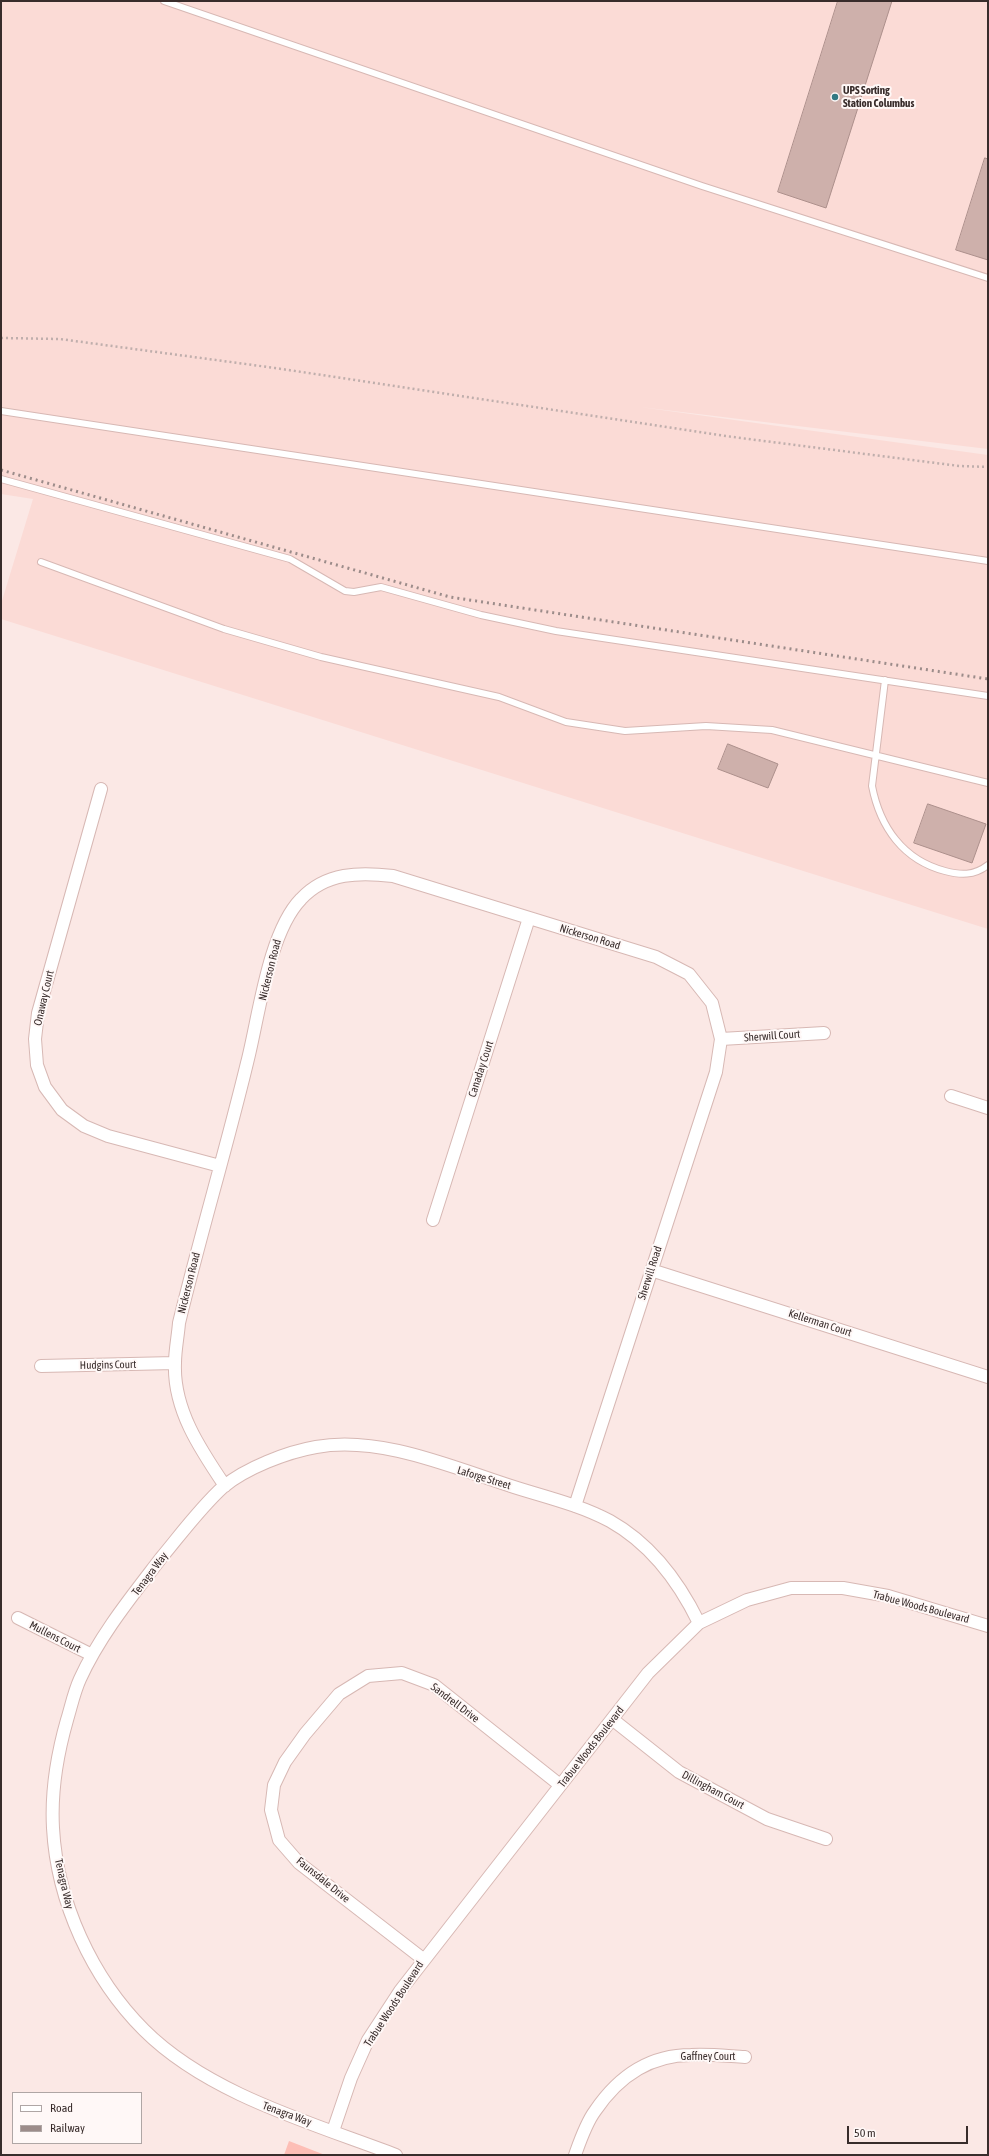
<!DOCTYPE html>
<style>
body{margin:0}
#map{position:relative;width:989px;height:2156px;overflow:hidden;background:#fbe8e5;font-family:"Asap Condensed",sans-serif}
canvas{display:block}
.frame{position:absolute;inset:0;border:2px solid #382c2b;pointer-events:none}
.legend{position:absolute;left:12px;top:2092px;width:130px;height:52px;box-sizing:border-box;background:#fff8f7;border:1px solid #afa6a5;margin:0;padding:5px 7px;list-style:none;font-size:12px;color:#382c2b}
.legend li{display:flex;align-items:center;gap:8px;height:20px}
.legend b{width:20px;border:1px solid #afa6a5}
.scale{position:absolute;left:847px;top:2126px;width:121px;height:18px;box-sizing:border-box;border:2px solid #382c2b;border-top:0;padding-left:5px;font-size:12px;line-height:14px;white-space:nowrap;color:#382c2b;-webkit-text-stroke:3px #fff8f7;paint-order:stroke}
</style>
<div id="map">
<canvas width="989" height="2156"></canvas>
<div class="frame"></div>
<ul class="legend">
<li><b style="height:5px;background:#fff"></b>Road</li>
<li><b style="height:5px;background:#9c8c8a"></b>Railway</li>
</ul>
<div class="scale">50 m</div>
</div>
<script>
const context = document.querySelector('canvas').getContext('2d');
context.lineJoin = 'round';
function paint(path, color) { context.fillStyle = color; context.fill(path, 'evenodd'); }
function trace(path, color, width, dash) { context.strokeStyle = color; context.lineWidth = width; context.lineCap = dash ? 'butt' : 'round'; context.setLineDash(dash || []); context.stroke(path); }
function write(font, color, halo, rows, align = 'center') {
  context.font = font + ' "Asap Condensed",sans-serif'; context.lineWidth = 4; context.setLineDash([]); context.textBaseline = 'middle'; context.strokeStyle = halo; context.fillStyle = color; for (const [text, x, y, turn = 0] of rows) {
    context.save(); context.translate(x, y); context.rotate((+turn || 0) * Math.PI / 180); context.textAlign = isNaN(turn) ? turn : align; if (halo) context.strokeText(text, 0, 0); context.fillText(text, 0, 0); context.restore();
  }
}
const built = new Path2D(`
 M 1,1 L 988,1 L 988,449 L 640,407 L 988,455 L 988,929 L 1,619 L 1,604 L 33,499 L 1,494 Z`);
const green = new Path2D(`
 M 289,2141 L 325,2155 L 284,2155 Z`);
const building = new Path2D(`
 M 838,1 L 892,1 L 826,208 L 778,192 Z
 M 985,158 L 988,159 L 988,260 L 956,250 Z
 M 728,744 L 778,764 L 768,788 L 718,769 Z
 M 928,804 L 986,824 L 972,863 L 914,843 Z`);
const path = new Path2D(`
 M 1,338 L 60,339 L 275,368 L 733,437 L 959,466 L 988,467`);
const service = new Path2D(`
 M 164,1 L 702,186 L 988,278
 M 1,411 L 988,561
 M 1,479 L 290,559 L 345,591 L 354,592 L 381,587 L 481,615 L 556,631 L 988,696
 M 41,562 L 224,629 L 321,657 L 499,697 L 566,722 L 625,731 L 706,726 L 772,730 L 988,783
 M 885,680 L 872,786 C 880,827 903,860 945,871 C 960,875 974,876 988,865`);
const minor = new Path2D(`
 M 101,789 L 38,1013 L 35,1039 L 37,1065 L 45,1087 L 62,1110 L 84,1126 L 108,1136 L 220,1166
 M 721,1039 L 824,1033
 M 951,1096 L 988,1108
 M 433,1220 L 529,918
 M 651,1270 L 988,1377
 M 41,1366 L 175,1363
 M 225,1486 C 200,1449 173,1409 175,1363 C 175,1350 178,1336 179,1323 C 200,1236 226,1150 247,1063 C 259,1017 268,933 301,899 C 326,872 360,872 393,876 L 656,957 L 689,974 L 712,1003 L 721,1039 L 716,1072 L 575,1506
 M 18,1618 L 92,1655
 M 612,1719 L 679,1772 L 767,1819 L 826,1839
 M 423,1959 L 299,1863 L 279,1840 L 271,1810 L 274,1785 L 285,1762 L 305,1734 L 339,1694 L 368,1676 L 402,1673 L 434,1685 L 560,1785
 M 333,2131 L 351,2078 L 368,2040 L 400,1991 L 648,1673 L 699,1623 L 747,1600 L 791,1588 L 843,1588 L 888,1596 L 988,1626
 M 396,2155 C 312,2123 208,2094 144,2030 C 92,1978 57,1902 53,1828 C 51,1792 57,1755 67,1720 C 71,1707 74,1692 80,1679 C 100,1635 132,1596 161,1558 C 181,1534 200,1508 223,1487 C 246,1468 287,1452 316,1447 C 380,1435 454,1468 514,1487 C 546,1497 580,1505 610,1521 C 651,1544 679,1582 699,1623
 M 575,2155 C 580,2141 586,2123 595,2111 C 618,2077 649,2055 691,2055 C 709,2054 727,2056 745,2057`);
const rail = new Path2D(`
 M 1,470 L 450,597 L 988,679`);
const markers = [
 [835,97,4,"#327983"]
];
const poiNames = [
 ["UPS Sorting",843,91],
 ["Station Columbus",843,104]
];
const streetNames = [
 ["Nickerson Road",590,937,17],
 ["Nickerson Road",270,970,-76],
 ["Onaway Court",44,998,-77],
 ["Sherwill Court",772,1036,-4],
 ["Canaday Court",481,1069,-72],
 ["Sherwill Road",650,1273,-72],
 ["Nickerson Road",189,1283,-76],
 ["Kellerman Court",820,1323,18],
 ["Hudgins Court",108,1365,-1],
 ["Laforge Street",484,1478,17],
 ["Tenagra Way",150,1574,-53],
 ["Trabue Woods Boulevard",921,1607,15],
 ["Mullens Court",55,1637,27],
 ["Sandrell Drive",455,1703,37],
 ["Trabue Woods Boulevard",591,1747,-52],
 ["Dillingham Court",713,1790,28],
 ["Faunsdale Drive",323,1880,39],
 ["Tenagra Way",64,1884,77],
 ["Trabue Woods Boulevard",394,2004,-57],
 ["Gaffney Court",708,2057],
 ["Tenagra Way",287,2114,20]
];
paint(built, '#fbdbd6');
paint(green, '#fdbeb6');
paint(building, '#ceb0ab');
trace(building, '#ad908c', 1);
trace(service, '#d7b8b4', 8);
trace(minor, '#d7b8b4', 14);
trace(path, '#bfaeac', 2.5, [2, 3]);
trace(service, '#fff', 6);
trace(minor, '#fff', 12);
trace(rail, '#9c8c8a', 3, [2, 4]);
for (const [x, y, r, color] of markers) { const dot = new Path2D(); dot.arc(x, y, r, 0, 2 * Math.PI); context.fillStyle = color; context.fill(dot); trace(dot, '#fff8f7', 1.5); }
write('bold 11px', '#382c2b', '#fff8f7', poiNames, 'left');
write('11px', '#382c2b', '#fff8f7', streetNames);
</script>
